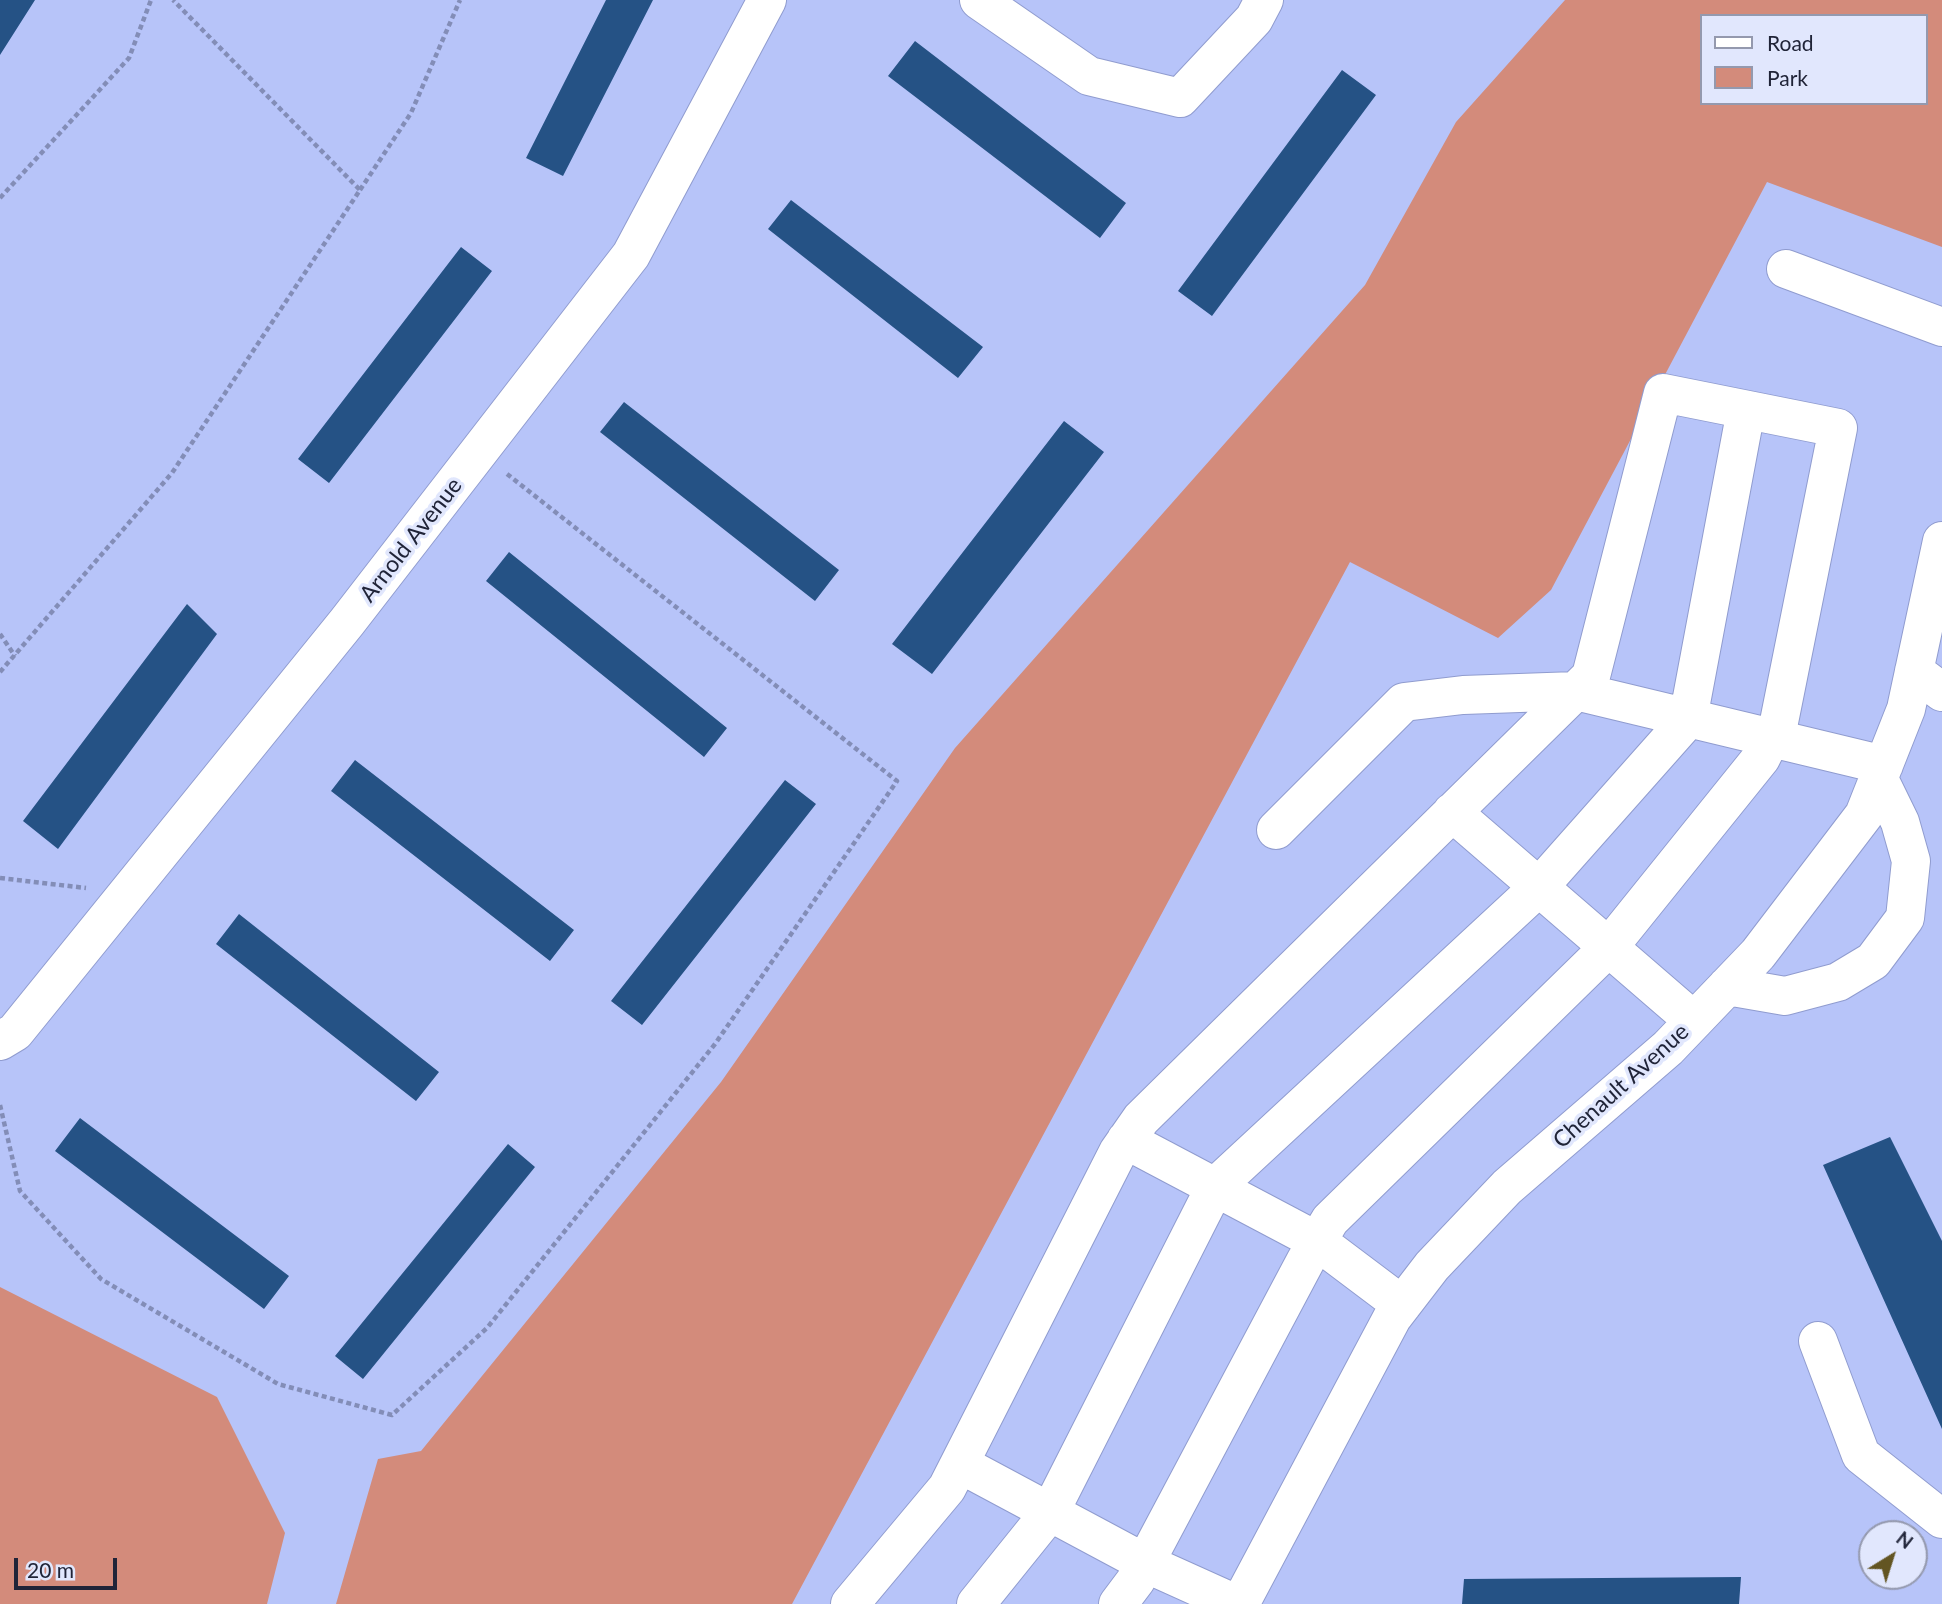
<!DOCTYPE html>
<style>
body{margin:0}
#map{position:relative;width:1942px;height:1604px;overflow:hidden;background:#b7c4f9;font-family:Lato,sans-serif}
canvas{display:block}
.legend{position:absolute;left:1700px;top:14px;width:228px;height:91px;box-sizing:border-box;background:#e1e7fd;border:2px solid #9499ae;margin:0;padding:9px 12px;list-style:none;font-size:21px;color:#202438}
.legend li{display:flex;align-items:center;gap:14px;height:35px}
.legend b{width:35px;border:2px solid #9499ae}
.north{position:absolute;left:1858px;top:1520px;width:70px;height:70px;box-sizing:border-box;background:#e1e7fd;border:2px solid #9499ae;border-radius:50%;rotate:38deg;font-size:19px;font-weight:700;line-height:28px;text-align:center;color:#202438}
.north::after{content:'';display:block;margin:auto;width:24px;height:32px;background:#635522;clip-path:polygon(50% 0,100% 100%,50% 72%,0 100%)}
.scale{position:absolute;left:14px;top:1558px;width:103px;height:32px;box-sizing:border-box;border:4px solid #202438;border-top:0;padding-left:9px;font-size:21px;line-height:24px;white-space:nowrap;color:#202438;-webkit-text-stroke:5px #e1e7fd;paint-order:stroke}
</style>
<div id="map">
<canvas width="1942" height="1604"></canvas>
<ul class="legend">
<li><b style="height:9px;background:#fff"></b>Road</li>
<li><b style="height:19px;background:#d38b7b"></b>Park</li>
</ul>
<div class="north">N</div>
<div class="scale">20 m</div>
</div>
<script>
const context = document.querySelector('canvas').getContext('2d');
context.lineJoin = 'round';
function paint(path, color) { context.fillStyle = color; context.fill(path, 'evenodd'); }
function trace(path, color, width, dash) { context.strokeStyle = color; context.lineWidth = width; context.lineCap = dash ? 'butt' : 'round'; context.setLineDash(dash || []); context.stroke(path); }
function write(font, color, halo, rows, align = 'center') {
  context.font = font + ' Lato,sans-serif'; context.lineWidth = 7; context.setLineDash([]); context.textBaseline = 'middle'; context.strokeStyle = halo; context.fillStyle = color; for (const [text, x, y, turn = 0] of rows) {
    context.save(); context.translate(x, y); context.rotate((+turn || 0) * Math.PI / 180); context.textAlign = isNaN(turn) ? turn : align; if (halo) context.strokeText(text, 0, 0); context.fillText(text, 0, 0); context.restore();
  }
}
const green = new Path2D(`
 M 1565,0 L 1942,0 L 1942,247 L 1767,182 L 1551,590 L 1498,638 L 1350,562 L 792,1604 L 336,1604 L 378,1459 L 421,1451 L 721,1082 L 955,748 L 1365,285 L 1456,122 ZM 1702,16 L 1926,16 L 1926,103 L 1702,103 Z
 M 0,1287 L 217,1397 L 285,1533 L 267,1604 L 0,1604 Z`);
const building = new Path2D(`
 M 0,0 L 35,0 L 0,55 Z
 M 606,0 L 653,0 L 563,176 L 526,158 Z
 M 915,41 L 1126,203 L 1100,238 L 888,76 Z
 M 1342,70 L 1376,95 L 1212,316 L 1178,291 Z
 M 791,200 L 983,347 L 958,378 L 768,229 Z
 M 461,247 L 492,271 L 329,483 L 298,459 Z
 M 624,402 L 839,570 L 815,601 L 600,432 Z
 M 1064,421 L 1104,452 L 932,674 L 892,644 Z
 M 509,552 L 727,728 L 704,757 L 486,581 Z
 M 187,604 L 217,634 L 58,849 L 23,821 Z
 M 355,760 L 574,930 L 550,961 L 331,791 Z
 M 785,780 L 816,804 L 642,1025 L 611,1001 Z
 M 239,914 L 439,1072 L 416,1101 L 216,944 Z
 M 80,1118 L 289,1276 L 264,1309 L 55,1151 Z
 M 1890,1137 L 1942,1241 L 1942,1429 L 1823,1165 Z
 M 508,1144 L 535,1167 L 363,1379 L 335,1356 Z
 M 1741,1577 L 1739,1604 L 1462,1604 L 1464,1579 Z`);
const path = new Path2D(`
 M 360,190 L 411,113 L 460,0
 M 0,198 L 129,58 L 151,0
 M 0,634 L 15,656
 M 0,672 L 172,473 L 360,190 L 173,0
 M 0,878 L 86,888
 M 0,1105 L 20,1191 L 101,1279 L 278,1384 L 392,1415 L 487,1328 L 715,1044 L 897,781 L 507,474`);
const minor = new Path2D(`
 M 979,0 L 1089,76 L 1180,98 L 1254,19 L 1264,0
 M 1786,269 L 1942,327
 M 1914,671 L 1942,692
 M 1452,812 L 1694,1021
 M 1276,830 L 1404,702 L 1463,695 L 1576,691 L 1884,765
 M 1727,986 L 1785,996 L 1838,982 L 1873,961 L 1905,918 L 1911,861 L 1900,822 L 1879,779
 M 0,1041 L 15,1032 L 347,622 L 631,255 L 767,0
 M 1126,1140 L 1317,1241 L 1402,1305
 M 1818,1341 L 1861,1455 L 1942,1519
 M 960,1464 L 1145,1563 L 1236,1604
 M 850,1604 L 947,1488 L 1118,1152 L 1141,1119 L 1591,676 L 1663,393 L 1838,428 L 1779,722 L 1761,758 L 1608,948 L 1330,1220 L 1306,1260 L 1136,1580 L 1118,1604
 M 976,1604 L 1050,1512 L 1215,1187 L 1539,887 L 1688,719 L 1746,410
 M 1240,1604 L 1392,1318 L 1432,1266 L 1507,1187 L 1668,1048 L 1758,954 L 1864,815 L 1906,709 L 1942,541`);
const streetNames = [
 ["Arnold Avenue",411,540,-52],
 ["Chenault Avenue",1621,1086,-42]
];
paint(green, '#d38b7b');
paint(building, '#255285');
trace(minor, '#909ccf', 40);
trace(path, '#838db7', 4.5, [5, 3.5]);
trace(minor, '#fff', 38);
write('23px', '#202438', '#e1e7fd', streetNames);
</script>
